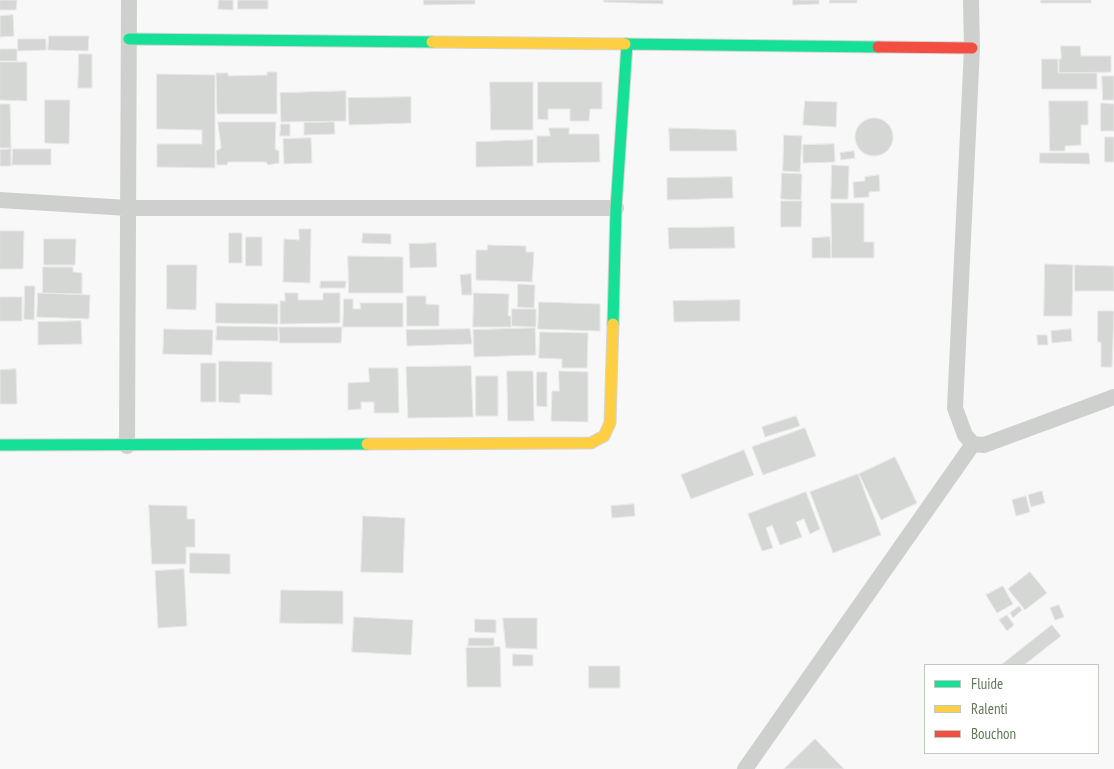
<!DOCTYPE html>
<style>
body{margin:0}
#map{position:relative;width:1114px;height:769px;overflow:hidden;background:#f9f8f9;font-family:"PT Sans Narrow",sans-serif}
canvas{display:block}
.legend{position:absolute;left:924px;top:664px;width:175px;height:90px;box-sizing:border-box;background:#fff;border:1px solid #bfc9bd;margin:0;padding:6px 9px;list-style:none;font-size:15px;color:#5f7959}
.legend li{display:flex;align-items:center;gap:10px;height:25px}
.legend b{width:25px;border:1px solid #bfc9bd}
</style>
<div id="map">
<canvas width="1114" height="769"></canvas>
<ul class="legend">
<li><b style="height:6px;background:#16e098"></b>Fluide</li>
<li><b style="height:6px;background:#ffcf43"></b>Ralenti</li>
<li><b style="height:6px;background:#f24e42"></b>Bouchon</li>
</ul>
</div>
<script>
const context = document.querySelector('canvas').getContext('2d');
context.lineJoin = 'round';
function paint(path, color) { context.fillStyle = color; context.fill(path, 'evenodd'); }
function trace(path, color, width, dash) { context.strokeStyle = color; context.lineWidth = width; context.lineCap = dash ? 'butt' : 'round'; context.setLineDash(dash || []); context.stroke(path); }
const building = new Path2D(`
 M 0,0 L 17,0 L 16,10 L 0,10 Z
 M 219,0 L 233,0 L 233,10 L 218,9 Z
 M 238,0 L 268,0 L 268,9 L 238,9 Z
 M 424,0 L 475,0 L 475,4 L 424,5 Z
 M 604,0 L 663,0 L 663,4 L 604,2 Z
 M 793,0 L 819,0 L 819,4 L 793,5 Z
 M 830,0 L 857,0 L 857,3 L 830,3 Z
 M 1041,0 L 1091,0 L 1091,3 L 1041,3 Z
 M 13,15 L 14,36 L 0,37 L 0,16 Z
 M 49,36 L 89,36 L 88,51 L 48,50 Z
 M 18,39 L 46,39 L 46,50 L 18,51 Z
 M 1061,46 L 1080,46 L 1081,56 L 1111,56 L 1111,72 L 1059,73 L 1059,59 L 1061,59 Z
 M 0,49 L 17,49 L 17,61 L 0,61 Z
 M 79,54 L 92,54 L 92,88 L 78,88 Z
 M 1042,59 L 1058,59 L 1058,73 L 1097,73 L 1097,89 L 1042,89 Z
 M 0,62 L 27,62 L 27,101 L 0,100 Z
 M 267,72 L 277,72 L 277,114 L 217,114 L 216,73 L 228,73 L 228,76 L 267,75 Z
 M 157,74 L 215,75 L 215,168 L 157,167 L 157,144 L 202,144 L 202,130 L 157,129 Z
 M 1102,76 L 1114,76 L 1114,100 L 1103,100 Z
 M 490,82 L 533,82 L 533,130 L 491,130 Z
 M 538,82 L 602,82 L 602,109 L 590,109 L 589,121 L 570,121 L 570,109 L 548,109 L 548,120 L 538,119 Z
 M 346,91 L 346,121 L 281,122 L 280,93 Z
 M 411,97 L 411,123 L 349,125 L 348,98 Z
 M 45,100 L 70,100 L 69,144 L 45,143 Z
 M 805,101 L 837,102 L 836,127 L 803,125 Z
 M 1049,101 L 1088,101 L 1088,125 L 1081,125 L 1081,145 L 1065,146 L 1065,151 L 1050,151 Z
 M 1101,103 L 1114,104 L 1114,131 L 1101,131 Z
 M 0,104 L 10,104 L 11,148 L 0,148 Z
 M855 137a19 19 0 1 1 38 0a19 19 0 1 1-38 0Z
 M 218,122 L 276,122 L 275,149 L 279,151 L 279,163 L 268,165 L 266,162 L 228,162 L 227,165 L 217,165 L 216,151 L 221,148 Z
 M 334,122 L 335,134 L 304,135 L 304,123 Z
 M 281,124 L 290,124 L 290,136 L 280,136 Z
 M 549,128 L 569,128 L 569,134 L 599,134 L 600,162 L 537,163 L 537,136 L 550,136 Z
 M 669,128 L 736,130 L 737,151 L 670,151 Z
 M 784,135 L 802,136 L 800,172 L 783,171 Z
 M 1105,137 L 1114,137 L 1114,162 L 1105,162 Z
 M 311,138 L 312,163 L 284,164 L 283,139 Z
 M 533,140 L 533,166 L 476,167 L 476,142 Z
 M 834,144 L 835,162 L 803,163 L 803,145 Z
 M 11,149 L 11,166 L 0,166 L 0,150 Z
 M 13,149 L 51,149 L 51,165 L 12,165 Z
 M 854,151 L 855,158 L 841,160 L 840,153 Z
 M 1040,153 L 1089,153 L 1090,164 L 1040,163 Z
 M 832,165 L 849,166 L 848,199 L 831,199 Z
 M 782,173 L 802,174 L 801,200 L 781,199 Z
 M 879,175 L 880,191 L 869,192 L 869,197 L 854,198 L 853,182 L 865,181 L 865,177 Z
 M 732,177 L 733,198 L 667,200 L 667,178 Z
 M 781,201 L 802,201 L 801,227 L 781,227 Z
 M 831,203 L 864,203 L 864,242 L 874,242 L 874,258 L 832,258 Z
 M 734,227 L 735,248 L 669,249 L 668,228 Z
 M 299,229 L 311,229 L 310,283 L 283,282 L 284,239 L 299,240 Z
 M 0,231 L 24,231 L 23,269 L 0,269 Z
 M 229,233 L 242,233 L 242,263 L 229,263 Z
 M 363,233 L 391,234 L 391,244 L 362,243 Z
 M 246,237 L 262,237 L 262,266 L 246,266 Z
 M 830,237 L 831,258 L 812,258 L 812,238 Z
 M 44,239 L 76,239 L 75,265 L 44,265 Z
 M 436,243 L 437,267 L 410,268 L 409,244 Z
 M 488,245 L 526,246 L 526,252 L 534,252 L 532,282 L 476,280 L 476,250 L 487,250 Z
 M 348,256 L 403,257 L 403,293 L 349,293 Z
 M 1045,264 L 1073,265 L 1072,316 L 1044,316 Z
 M 167,265 L 197,265 L 196,310 L 167,309 Z
 M 1075,265 L 1114,266 L 1114,291 L 1075,291 Z
 M 43,267 L 73,267 L 73,272 L 82,273 L 82,294 L 43,293 Z
 M 471,274 L 472,295 L 462,295 L 460,275 Z
 M 321,281 L 346,281 L 345,288 L 320,288 Z
 M 518,284 L 535,285 L 534,308 L 518,307 Z
 M 25,286 L 35,286 L 34,320 L 24,319 Z
 M 38,293 L 90,295 L 89,319 L 37,317 Z
 M 285,293 L 298,293 L 298,300 L 323,300 L 323,293 L 340,293 L 340,323 L 280,324 L 280,301 L 285,301 Z
 M 474,293 L 509,294 L 508,316 L 511,316 L 511,327 L 473,327 Z
 M 407,296 L 426,296 L 426,304 L 439,305 L 439,326 L 407,326 Z
 M 0,297 L 22,297 L 22,321 L 0,321 Z
 M 344,299 L 353,299 L 353,309 L 361,309 L 360,303 L 403,303 L 403,327 L 343,327 Z
 M 740,300 L 740,321 L 674,322 L 673,301 Z
 M 539,302 L 600,304 L 600,331 L 538,329 Z
 M 216,303 L 278,304 L 278,324 L 216,323 Z
 M 512,309 L 536,309 L 536,327 L 512,326 Z
 M 1098,311 L 1114,311 L 1112,367 L 1101,367 L 1101,342 L 1098,342 Z
 M 81,321 L 82,344 L 38,345 L 38,322 Z
 M 217,326 L 278,327 L 278,341 L 216,340 Z
 M 279,327 L 342,327 L 341,343 L 280,343 Z
 M 535,328 L 536,355 L 474,357 L 473,330 Z
 M 164,329 L 213,330 L 212,355 L 163,354 Z
 M 470,329 L 472,344 L 407,346 L 406,330 Z
 M 1071,329 L 1072,341 L 1052,343 L 1051,331 Z
 M 540,332 L 588,333 L 587,368 L 562,368 L 562,359 L 539,358 Z
 M 1037,335 L 1047,335 L 1048,345 L 1038,345 Z
 M 219,361 L 272,362 L 272,395 L 240,394 L 240,403 L 219,402 Z
 M 201,363 L 216,363 L 216,402 L 201,402 Z
 M 471,366 L 473,417 L 408,418 L 406,367 Z
 M 369,368 L 398,368 L 399,413 L 374,413 L 374,402 L 361,402 L 361,409 L 348,410 L 348,383 L 369,382 Z
 M 16,369 L 17,404 L 0,404 L 0,370 Z
 M 507,371 L 533,371 L 534,421 L 508,421 Z
 M 559,371 L 588,372 L 588,422 L 551,421 L 552,391 L 559,391 Z
 M 537,372 L 547,372 L 547,407 L 537,406 Z
 M 476,376 L 498,376 L 498,416 L 476,416 Z
 M 796,416 L 800,426 L 765,437 L 762,427 Z
 M 805,428 L 816,456 L 763,475 L 752,447 Z
 M 744,450 L 754,475 L 691,499 L 681,475 Z
 M 895,457 L 917,503 L 881,520 L 859,474 Z
 M 858,474 L 881,535 L 833,553 L 810,492 Z
 M 1042,491 L 1045,503 L 1031,507 L 1028,495 Z
 M 806,492 L 820,529 L 810,534 L 804,519 L 796,522 L 802,537 L 780,545 L 772,525 L 766,528 L 773,548 L 762,551 L 748,514 Z
 M 1026,496 L 1030,512 L 1016,516 L 1012,500 Z
 M 634,504 L 635,516 L 612,518 L 611,506 Z
 M 149,505 L 187,506 L 187,519 L 195,519 L 195,547 L 186,547 L 186,564 L 152,564 Z
 M 363,516 L 405,518 L 403,573 L 361,572 Z
 M 190,553 L 230,554 L 230,574 L 190,573 Z
 M 184,569 L 187,626 L 158,628 L 155,571 Z
 M 1030,572 L 1047,593 L 1025,610 L 1008,589 Z
 M 1003,586 L 1013,604 L 997,613 L 986,595 Z
 M 281,590 L 343,591 L 343,624 L 280,623 Z
 M 1059,605 L 1064,617 L 1055,620 L 1050,608 Z
 M 1019,606 L 1022,610 L 1013,618 L 1010,613 Z
 M 1007,615 L 1014,625 L 1007,631 L 999,620 Z
 M 354,617 L 413,620 L 411,655 L 352,652 Z
 M 503,618 L 537,618 L 537,649 L 506,648 Z
 M 475,619 L 496,620 L 496,633 L 475,632 Z
 M 1052,625 L 1061,636 L 1024,665 L 1001,665 Z
 M 469,638 L 494,638 L 494,646 L 468,646 Z
 M 500,647 L 501,687 L 467,687 L 466,648 Z
 M 513,654 L 533,655 L 533,666 L 513,666 Z
 M 589,666 L 620,666 L 620,688 L 589,688 Z
 M 815,739 L 844,769 L 784,769 Z`);
const street = new Path2D(`
 M 971,0 L 972,48 L 955,408 L 965,435 L 973,444 L 984,445 L 1114,397
 M 0,200 L 128,208 L 616,208
 M 127,446 L 129,0
 M 745,769 L 973,444`);
const fast = new Path2D(`
 M 129,39 L 432,42
 M 625,44 L 878,47
 M 613,324 L 616,208 L 627,44
 M 0,445 L 367,444`);
const slow = new Path2D(`
 M 432,42 L 625,44
 M 367,444 L 591,443 L 604,436 L 610,423 L 613,324`);
const jam = new Path2D(`
 M 878,47 L 972,48`);
paint(building, '#d5d7d5');
trace(building, '#e8e8e8', 1);
trace(fast, '#d4d6d4', 13);
trace(slow, '#d4d6d4', 13);
trace(jam, '#d4d6d4', 13);
trace(street, '#ced0cd', 16);
trace(fast, '#16e098', 11);
trace(slow, '#ffcf43', 11);
trace(jam, '#f24e42', 11);
</script>
